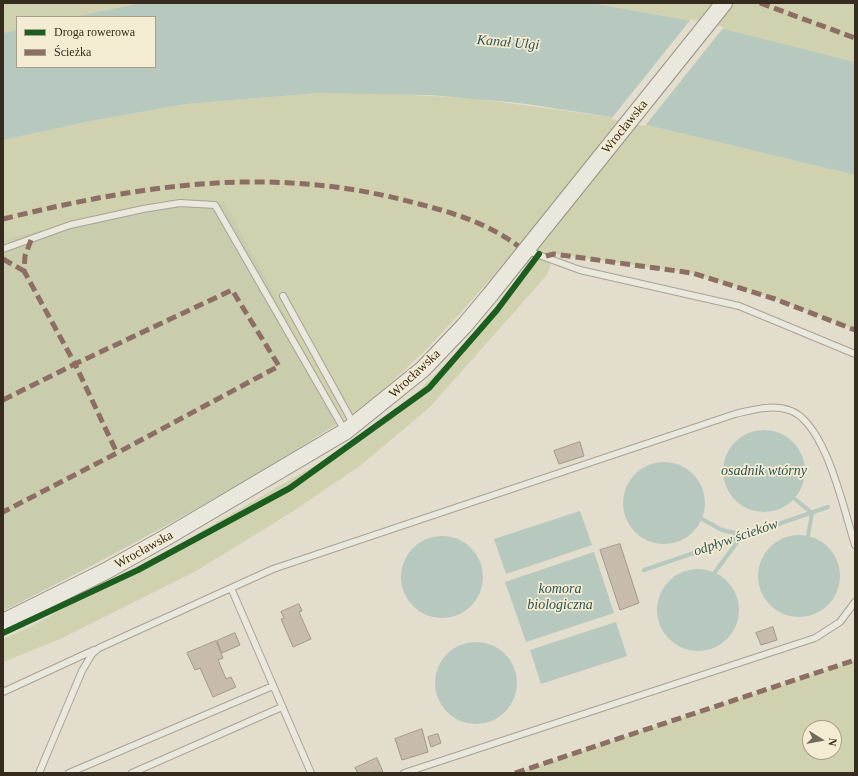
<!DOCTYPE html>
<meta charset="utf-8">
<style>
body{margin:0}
#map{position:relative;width:858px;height:776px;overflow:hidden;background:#e2ddcc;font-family:Georgia,serif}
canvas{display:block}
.frame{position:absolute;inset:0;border:4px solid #352b1e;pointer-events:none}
.legend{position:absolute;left:16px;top:16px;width:140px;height:52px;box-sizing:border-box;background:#f4ecd2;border:1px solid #a89f8a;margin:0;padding:5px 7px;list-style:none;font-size:12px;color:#352b1e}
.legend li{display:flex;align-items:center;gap:8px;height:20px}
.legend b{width:20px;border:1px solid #a89f8a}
.north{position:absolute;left:802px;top:720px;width:40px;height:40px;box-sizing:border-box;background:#f4ecd2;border:1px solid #a89f8a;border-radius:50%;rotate:101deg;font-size:11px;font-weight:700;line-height:16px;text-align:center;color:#352b1e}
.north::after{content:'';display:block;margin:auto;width:14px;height:18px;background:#72695b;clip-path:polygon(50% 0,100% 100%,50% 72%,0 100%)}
</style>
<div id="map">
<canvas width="858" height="776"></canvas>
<div class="frame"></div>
<ul class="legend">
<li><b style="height:5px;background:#1b5e20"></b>Droga rowerowa</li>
<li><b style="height:5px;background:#8d6e63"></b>Ścieżka</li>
</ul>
<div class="north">N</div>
</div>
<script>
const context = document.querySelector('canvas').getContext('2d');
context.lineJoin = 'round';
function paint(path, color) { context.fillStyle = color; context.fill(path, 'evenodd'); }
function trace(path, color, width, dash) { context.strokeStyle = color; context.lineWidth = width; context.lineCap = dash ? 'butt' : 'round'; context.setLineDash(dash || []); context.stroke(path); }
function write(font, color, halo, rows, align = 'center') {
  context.font = font + ' Georgia,serif'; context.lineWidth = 3.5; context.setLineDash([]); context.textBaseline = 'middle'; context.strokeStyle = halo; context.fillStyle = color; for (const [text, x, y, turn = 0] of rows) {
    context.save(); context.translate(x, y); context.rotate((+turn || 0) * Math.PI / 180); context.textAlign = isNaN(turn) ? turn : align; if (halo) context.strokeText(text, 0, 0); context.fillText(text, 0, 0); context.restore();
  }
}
const green = new Path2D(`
 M 3,3 L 141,3 L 73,17 L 17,17 L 17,30 L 3,33 Z
 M 592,3 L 855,3 L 855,62 L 659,15 Z
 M 318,93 L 374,93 L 471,98 L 618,118 L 855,175 L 855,330 L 775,299 L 692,273 L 554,254 L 547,275 L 430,407 L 361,465 L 292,512 L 196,571 L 60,639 L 3,662 L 3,639 L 32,626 L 195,535 L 314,466 L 355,439 L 415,394 L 450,360 L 543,253 L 518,246 C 465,309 410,374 342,421 L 55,226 L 3,240 L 3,140 L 91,121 L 186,104 Z
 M 855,660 L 855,773 L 515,773 ZM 810,728 L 834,728 L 834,752 L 810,752 Z`);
const cemetery = new Path2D(`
 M 224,201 L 342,421 C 233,491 119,553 3,611 L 3,240 C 74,220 150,203 224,201 Z`);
const water = new Path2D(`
 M 141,3 L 592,3 L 691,21 L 855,62 L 855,175 L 618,118 L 520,103 L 430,95 L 318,93 L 186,104 L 91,121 L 3,140 L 3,33 L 17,30 L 17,67 L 155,67 L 155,17 L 73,17 Z
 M723 471a41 41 0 1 1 82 0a41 41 0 1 1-82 0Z
 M623 503a41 41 0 1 1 82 0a41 41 0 1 1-82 0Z
 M 580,511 L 592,545 L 506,574 L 494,539 Z
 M758 576a41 41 0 1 1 82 0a41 41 0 1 1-82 0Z
 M401 577a41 41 0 1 1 82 0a41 41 0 1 1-82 0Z
 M 594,552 L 614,613 L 526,642 L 505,582 Z
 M657 610a41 41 0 1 1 82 0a41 41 0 1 1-82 0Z
 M 616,622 L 627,656 L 541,684 L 530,650 Z
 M435 683a41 41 0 1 1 82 0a41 41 0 1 1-82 0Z`);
const pier = new Path2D(`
 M 691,19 L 724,27 L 645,126 L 611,119 Z`);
const stream = new Path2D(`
 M 795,499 L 812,513 L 808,536
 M 702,519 L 722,530 L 745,535
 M 644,570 L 828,507
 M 715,572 L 741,537`);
const building = new Path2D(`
 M 580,442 L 584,456 L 559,464 L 554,451 Z
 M 620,544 L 639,603 L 620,610 L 600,550 Z
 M 299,604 L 302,611 L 299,612 L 311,639 L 293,647 L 281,619 L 284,618 L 281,612 Z
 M 773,627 L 777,640 L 761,645 L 756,633 Z
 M 235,633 L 240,645 L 222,653 L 217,641 Z
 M 216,641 L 223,658 L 218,660 L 226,679 L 231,677 L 236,687 L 213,697 L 200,668 L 195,670 L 187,653 Z
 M 422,729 L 428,752 L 402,760 L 395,739 Z
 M 438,734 L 441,743 L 431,747 L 428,737 Z
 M 377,758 L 383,772 L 358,773 L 355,768 Z`);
const service = new Path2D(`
 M 3,249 L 70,225 L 143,209 L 180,203 L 215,205 L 345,431
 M 528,251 L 580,270 L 739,306 L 855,354
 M 283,296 L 353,423
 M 231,588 L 311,773
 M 3,692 L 94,650
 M 39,773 L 82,671 L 92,654 L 99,648 L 273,569 L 735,414 C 752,410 772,404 789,410 C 826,422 844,511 855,545
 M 69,773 L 273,686
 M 132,773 L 282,707
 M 404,773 L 815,638 L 840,622 L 855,602`);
const secondary = new Path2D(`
 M 3,622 L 106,571 L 165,538 L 346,431 L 423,369 L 464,326 L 490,295 L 724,3`);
const quiet = new Path2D(`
 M 760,3 L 855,38
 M 3,219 C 146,184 274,164 419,204 C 454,213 489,224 518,246
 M 31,240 L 25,256 L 24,271 L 75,364 L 232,290 L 279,366 L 117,453
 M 546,256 L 554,254 L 692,273 L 775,299 L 855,330
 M 3,259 L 24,271
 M 3,400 L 75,364 L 117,453 L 3,512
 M 515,773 L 855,660`);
const cycleway = new Path2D(`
 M 3,633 L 138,570 L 290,488 L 429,388 L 497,310 L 539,254`);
const streetNames = [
 ["Wrocławska",625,127,-51],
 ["Wrocławska",415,374,-43],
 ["Wrocławska",144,550,-29]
];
const waterNames = [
 ["Kanał Ulgi",508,43,5],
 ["osadnik wtórny",764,471],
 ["odpływ ścieków",736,538,-19],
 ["komora",560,589],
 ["biologiczna",560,605]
];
paint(green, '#d0d2af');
paint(cemetery, '#caccae');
paint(water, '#b7c8be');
paint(pier, '#e2ddcc');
trace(stream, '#b7c8be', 4);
paint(building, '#c6bbad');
trace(building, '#a2998b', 1);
trace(service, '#a7a295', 8);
trace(secondary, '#979185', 18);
trace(service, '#eae7dd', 6);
trace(secondary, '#eae7dd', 16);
trace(quiet, '#8d6e63', 5, [10, 5]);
trace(cycleway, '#1b5e20', 6);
write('13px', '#352b1e', '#f4ecd2', streetNames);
write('italic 14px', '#2e5454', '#f4ecd2', waterNames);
</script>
